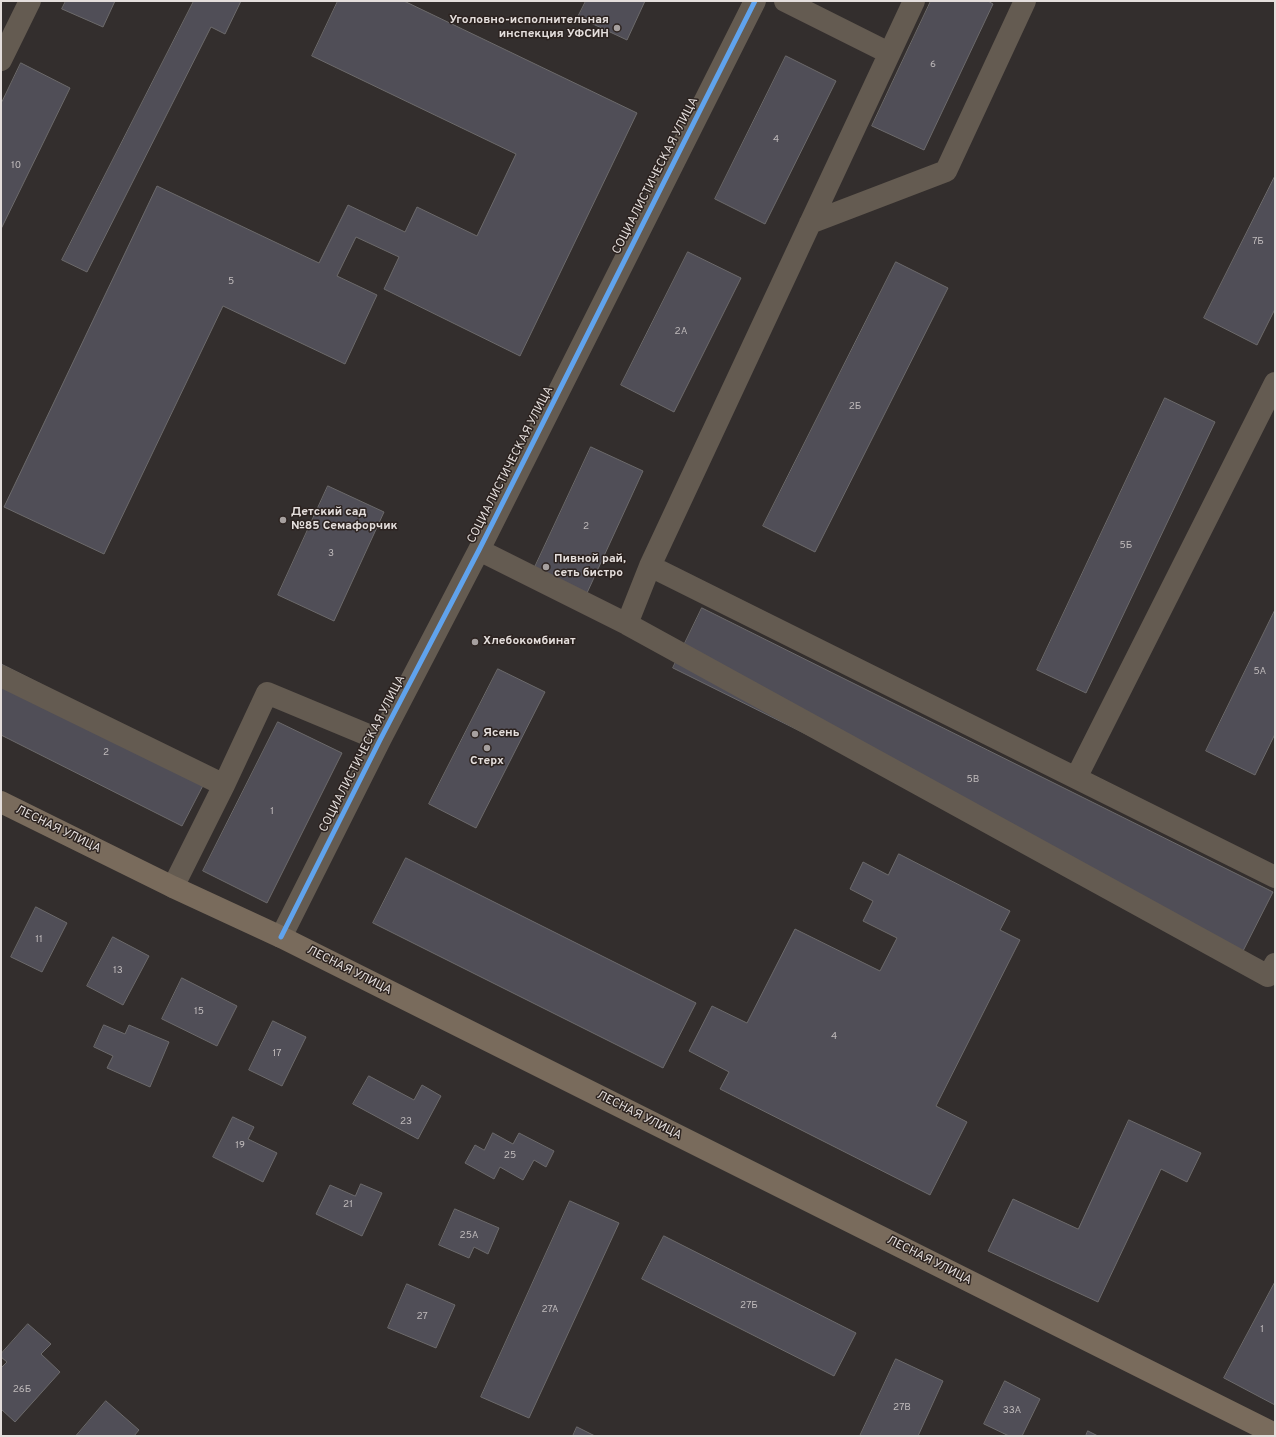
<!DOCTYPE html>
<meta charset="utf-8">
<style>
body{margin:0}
#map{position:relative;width:1276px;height:1437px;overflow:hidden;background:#332e2d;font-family:Overpass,sans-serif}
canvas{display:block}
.frame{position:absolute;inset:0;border:2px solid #e4dedc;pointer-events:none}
</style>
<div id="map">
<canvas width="1276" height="1437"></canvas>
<div class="frame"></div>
</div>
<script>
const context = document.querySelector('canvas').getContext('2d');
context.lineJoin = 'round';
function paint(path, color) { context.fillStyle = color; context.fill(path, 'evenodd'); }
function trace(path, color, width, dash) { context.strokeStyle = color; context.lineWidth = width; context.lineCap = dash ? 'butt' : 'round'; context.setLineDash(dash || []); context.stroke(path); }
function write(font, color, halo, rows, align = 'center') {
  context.font = font + ' Overpass,sans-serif'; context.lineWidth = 3; context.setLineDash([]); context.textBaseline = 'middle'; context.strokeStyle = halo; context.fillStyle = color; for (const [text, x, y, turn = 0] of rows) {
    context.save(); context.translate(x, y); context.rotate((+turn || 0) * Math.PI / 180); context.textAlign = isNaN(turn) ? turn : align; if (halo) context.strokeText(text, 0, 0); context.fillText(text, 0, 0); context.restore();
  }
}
const building = new Path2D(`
 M 66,1 L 115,1 L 103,27 L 62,9 Z
 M 194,1 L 241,1 L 225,34 L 211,27 L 87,272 L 62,260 Z
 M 338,1 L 404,1 L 637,113 L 520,356 L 384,289 L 399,257 L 356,237 L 337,276 L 377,295 L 345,364 L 223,306 L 104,554 L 4,507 L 157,186 L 319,263 L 348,205 L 405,232 L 417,207 L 477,236 L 516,154 L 312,56 Z
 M 586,1 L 645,1 L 627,40 L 578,17 Z
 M 931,1 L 988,1 L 993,4 L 924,150 L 872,126 Z
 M 786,56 L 836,81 L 765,224 L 715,199 Z
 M 21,63 L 70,88 L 1,229 L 1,104 Z
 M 1275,176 L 1275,309 L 1257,345 L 1204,318 Z
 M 688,252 L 741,278 L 674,412 L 621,385 Z
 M 896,262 L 948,288 L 815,552 L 763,526 Z
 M 1165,398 L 1215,422 L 1086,693 L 1037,670 Z
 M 591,447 L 643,471 L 581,606 L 528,582 Z
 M 328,486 L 384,512 L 334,621 L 278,595 Z
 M 702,608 L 1273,892 L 1243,951 L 673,668 Z
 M 1275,610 L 1275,734 L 1255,775 L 1206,751 Z
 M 1,664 L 211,770 L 182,826 L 1,735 Z
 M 498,669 L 545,692 L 476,828 L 429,804 Z
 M 278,722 L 342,753 L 267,903 L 203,871 Z
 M 899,854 L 1010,911 L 1000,930 L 1020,940 L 936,1106 L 967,1122 L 930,1195 L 720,1089 L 729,1072 L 689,1051 L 712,1006 L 747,1023 L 795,929 L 880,971 L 897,938 L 863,921 L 873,901 L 850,889 L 863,862 L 888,875 Z
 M 406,858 L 696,1003 L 663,1068 L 373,923 Z
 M 36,907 L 67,923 L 42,972 L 11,957 Z
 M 113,937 L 149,956 L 123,1005 L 87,986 Z
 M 182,978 L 237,1006 L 217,1046 L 162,1019 Z
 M 273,1021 L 306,1037 L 282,1086 L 249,1070 Z
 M 104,1025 L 125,1034 L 129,1025 L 169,1042 L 150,1087 L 107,1068 L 113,1056 L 94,1047 Z
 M 369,1076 L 414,1100 L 422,1085 L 441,1096 L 418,1139 L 353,1104 Z
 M 233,1117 L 254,1127 L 248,1139 L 277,1153 L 263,1182 L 213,1157 Z
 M 1129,1120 L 1201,1153 L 1187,1182 L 1161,1169 L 1098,1302 L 988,1251 L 1013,1199 L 1078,1229 Z
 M 493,1133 L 513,1144 L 519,1133 L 554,1151 L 546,1167 L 534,1160 L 523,1180 L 500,1167 L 494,1179 L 465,1163 L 475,1145 L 484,1150 Z
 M 361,1184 L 382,1193 L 362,1236 L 316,1214 L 330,1185 L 355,1196 Z
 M 570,1201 L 619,1223 L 529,1418 L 481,1397 Z
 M 455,1209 L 499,1228 L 488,1254 L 474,1247 L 469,1258 L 439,1245 Z
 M 664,1236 L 856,1333 L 834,1376 L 642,1279 Z
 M 1275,1282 L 1275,1405 L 1224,1378 Z
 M 407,1284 L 455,1305 L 436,1348 L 388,1328 Z
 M 28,1324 L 51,1344 L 41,1354 L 60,1372 L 15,1422 L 1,1409 L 1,1368 L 7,1362 L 1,1357 L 1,1354 Z
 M 896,1359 L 943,1381 L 918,1436 L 860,1436 Z
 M 1005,1381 L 1040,1399 L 1022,1436 L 1009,1436 L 984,1424 Z
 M 106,1401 L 139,1430 L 134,1436 L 76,1436 Z
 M 577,1427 L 595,1436 L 573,1436 Z
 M 1088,1431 L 1098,1436 L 1086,1436 Z`);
const minor = new Path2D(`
 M 785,1 L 889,53
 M 1,60 L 30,1
 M 810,223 L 946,171 L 1025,1
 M 479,550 L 627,624 L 1268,976 L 1275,964
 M 650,566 L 1275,877
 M 627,624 L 650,566 L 914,1
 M 1,676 L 224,785
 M 1076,778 L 1275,383
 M 173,887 L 224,785 L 267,693 L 380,740
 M 281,937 L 380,740 L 479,550 L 755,1`);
const major = new Path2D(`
 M 1,802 L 173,887 L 281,937 L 1275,1434`);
const cycleway = new Path2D(`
 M 281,937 L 380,740 L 479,550 L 755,1`);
const markers = [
 [617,28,4,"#a6a09f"],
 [283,520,4,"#a6a09f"],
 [546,567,4,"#a6a09f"],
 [475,642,4,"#a6a09f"],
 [475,734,4,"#a6a09f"],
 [487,748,4,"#a6a09f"]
];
const numberNames = [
 ["6",933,65],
 ["4",776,140],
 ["10",16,166],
 ["7Б",1258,242],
 ["5",231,282],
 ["2А",681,332],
 ["2Б",855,407],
 ["2",586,527],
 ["5Б",1126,546],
 ["3",331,554],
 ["5А",1260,672],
 ["2",106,753],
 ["5В",973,780],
 ["1",272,812],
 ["11",39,940],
 ["13",118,971],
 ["15",199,1012],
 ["4",834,1037],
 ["17",277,1054],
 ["23",406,1122],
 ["19",240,1146],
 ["25",510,1156],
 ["21",348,1205],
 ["25А",469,1236],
 ["27Б",749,1306],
 ["27А",550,1310],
 ["27",422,1317],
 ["1",1262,1330],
 ["26Б",22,1390],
 ["27В",902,1408],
 ["33А",1012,1411]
];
const poiNames = [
 ["Уголовно-исполнительная",609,21,"right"],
 ["инспекция УФСИН",609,35,"right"],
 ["Детский сад",291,513],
 ["№85 Семафорчик",291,527],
 ["Пивной рай,",554,560],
 ["сеть бистро",554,574],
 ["Хлебокомбинат",483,642],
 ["Ясень",483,734],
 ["Стерх",487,762,"center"]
];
const streetNames = [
 ["СОЦИАЛИСТИЧЕСКАЯ УЛИЦА",656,176,-63],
 ["СОЦИАЛИСТИЧЕСКАЯ УЛИЦА",511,465,-63],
 ["СОЦИАЛИСТИЧЕСКАЯ УЛИЦА",363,754,-63],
 ["ЛЕСНАЯ УЛИЦА",58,830,26],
 ["ЛЕСНАЯ УЛИЦА",349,971,27],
 ["ЛЕСНАЯ УЛИЦА",639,1116,27],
 ["ЛЕСНАЯ УЛИЦА",929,1261,27]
];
paint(building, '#504e57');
trace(building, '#6c6a6b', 1);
trace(minor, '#645b51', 22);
trace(major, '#796b5c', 22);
trace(cycleway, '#60a3ed', 5);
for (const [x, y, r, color] of markers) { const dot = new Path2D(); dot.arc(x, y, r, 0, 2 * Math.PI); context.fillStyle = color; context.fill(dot); trace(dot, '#2c2320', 1.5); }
write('10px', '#bfbabb', null, numberNames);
write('bold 12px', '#e4dedc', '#2c2320', poiNames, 'left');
write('12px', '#e4dedc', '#2c2320', streetNames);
</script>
